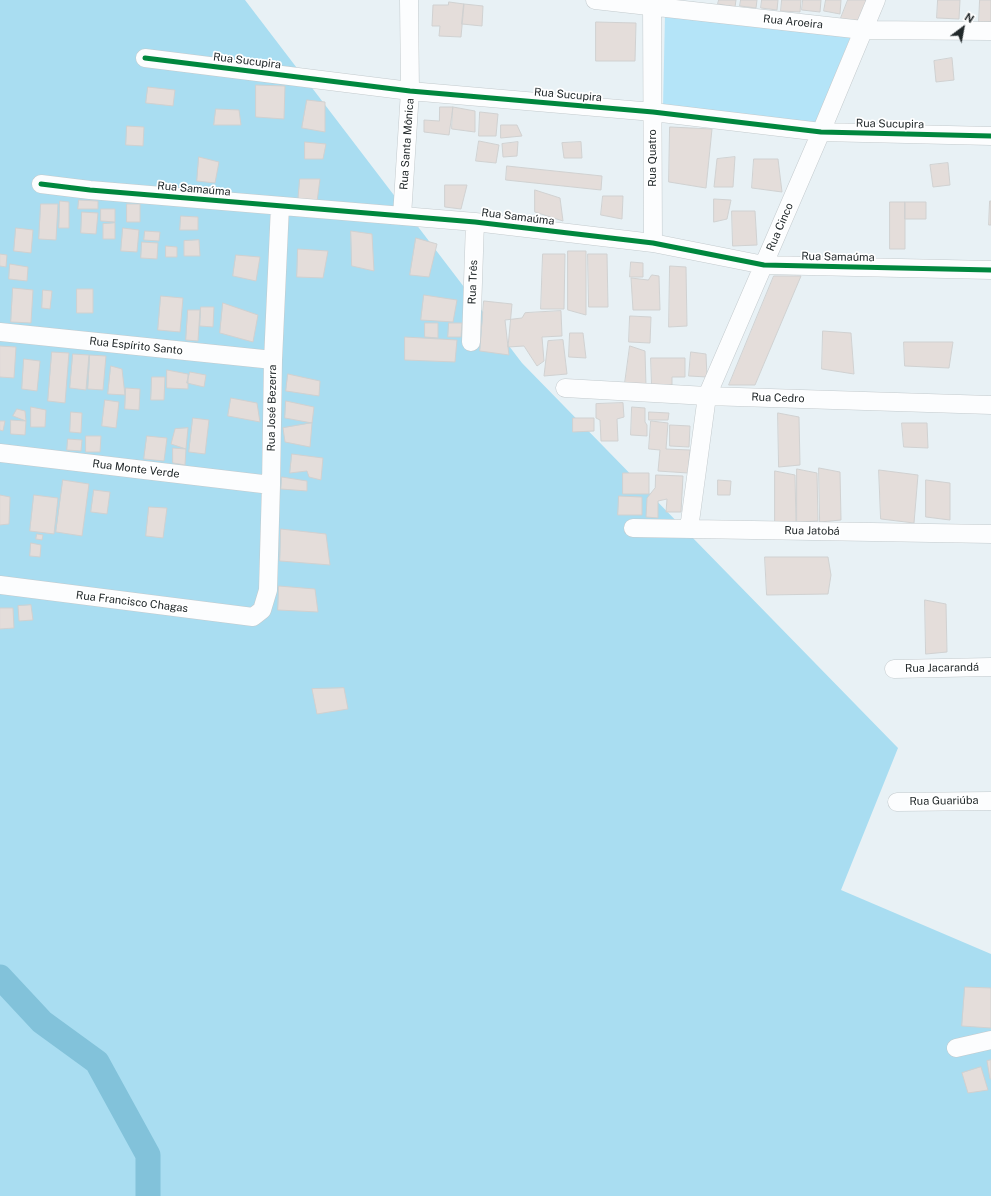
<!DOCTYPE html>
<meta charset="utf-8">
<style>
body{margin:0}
#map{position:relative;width:991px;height:1196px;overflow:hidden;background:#e8f1f5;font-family:"Public Sans",sans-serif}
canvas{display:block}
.north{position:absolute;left:943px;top:8px;width:40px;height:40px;-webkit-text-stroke:3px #fff;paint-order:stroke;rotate:32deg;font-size:11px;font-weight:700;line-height:16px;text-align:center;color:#22292b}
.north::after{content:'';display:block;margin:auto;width:14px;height:18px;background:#22292b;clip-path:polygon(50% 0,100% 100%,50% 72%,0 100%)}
</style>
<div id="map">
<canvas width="991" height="1196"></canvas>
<div class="north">N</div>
</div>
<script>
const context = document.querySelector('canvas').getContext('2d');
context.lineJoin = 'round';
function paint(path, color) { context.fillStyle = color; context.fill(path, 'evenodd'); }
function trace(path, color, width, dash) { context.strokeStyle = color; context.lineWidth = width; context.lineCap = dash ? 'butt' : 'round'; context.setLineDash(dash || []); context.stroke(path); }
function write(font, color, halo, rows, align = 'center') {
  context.font = font + ' "Public Sans",sans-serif'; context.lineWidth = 3.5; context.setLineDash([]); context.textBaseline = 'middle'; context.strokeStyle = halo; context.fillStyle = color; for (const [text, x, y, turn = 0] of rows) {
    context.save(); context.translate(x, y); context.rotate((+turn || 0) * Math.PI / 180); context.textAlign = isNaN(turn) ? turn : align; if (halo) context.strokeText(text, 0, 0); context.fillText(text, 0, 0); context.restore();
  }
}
const green = new Path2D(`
 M 665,14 L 851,36 L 815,125 L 663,108 Z`);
const forest = new Path2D(`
 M 0,0 L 245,0 L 522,363 L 898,748 L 841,890 L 991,954 L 991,1196 L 0,1196 Z`);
const river = new Path2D(`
 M 0,977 L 42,1022 L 97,1062 L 148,1155 L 148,1196`);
const building = new Path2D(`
 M 719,0 L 736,0 L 735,7 L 718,4 Z
 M 741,0 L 757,0 L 756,8 L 740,6 Z
 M 762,0 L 778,0 L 777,10 L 761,8 Z
 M 782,0 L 801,0 L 800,12 L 781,11 Z
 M 803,0 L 821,0 L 820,12 L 802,10 Z
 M 826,0 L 841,0 L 840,14 L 824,11 Z
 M 848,0 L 865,0 L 870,2 L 862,25 L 841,18 Z
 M 938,0 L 960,0 L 959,19 L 937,18 Z
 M 980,0 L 991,0 L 991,22 L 979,22 Z
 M 449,2 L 464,4 L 461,37 L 439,36 L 440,26 L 432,26 L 433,5 L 448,5 Z
 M 464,4 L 483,6 L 482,26 L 462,24 Z
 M 596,22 L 636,23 L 635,61 L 596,61 Z
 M 952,58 L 954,80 L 936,82 L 934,61 Z
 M 256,85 L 285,86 L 284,119 L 256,117 Z
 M 148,87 L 175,90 L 173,106 L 146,103 Z
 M 307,100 L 325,102 L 325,132 L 302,128 Z
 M 440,107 L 453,107 L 449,135 L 424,132 L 424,120 L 439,121 Z
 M 453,107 L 475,111 L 475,132 L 452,129 Z
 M 216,109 L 239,110 L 241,125 L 214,125 Z
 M 480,112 L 498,114 L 496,136 L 479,136 Z
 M 501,125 L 517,125 L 522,136 L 501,138 Z
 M 127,126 L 144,127 L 143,146 L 126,145 Z
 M 670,127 L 712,129 L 706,188 L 669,182 Z
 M 479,141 L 499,145 L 496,163 L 476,161 Z
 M 305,142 L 326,144 L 323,159 L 305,159 Z
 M 518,142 L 517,156 L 503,157 L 502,144 Z
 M 581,142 L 582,158 L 564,158 L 562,143 Z
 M 199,157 L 219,162 L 215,183 L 197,181 Z
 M 735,157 L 733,187 L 714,187 L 717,159 Z
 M 754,159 L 778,159 L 782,192 L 752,188 Z
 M 948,163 L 950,185 L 933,187 L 930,165 Z
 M 507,166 L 602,176 L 601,190 L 506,180 Z
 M 300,179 L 320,179 L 317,202 L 298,202 Z
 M 445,185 L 467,185 L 461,209 L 445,207 Z
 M 535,190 L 560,198 L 563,221 L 535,212 Z
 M 603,196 L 623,196 L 622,219 L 601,215 Z
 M 714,199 L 731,200 L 727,219 L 714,222 Z
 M 79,200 L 98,201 L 98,209 L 78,209 Z
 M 60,201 L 69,202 L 69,228 L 59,228 Z
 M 990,201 L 991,201 L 991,225 L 989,225 Z
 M 890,202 L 905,202 L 905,249 L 890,249 Z
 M 905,202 L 926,202 L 926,219 L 905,219 Z
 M 41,204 L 58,204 L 56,240 L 39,239 Z
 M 127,204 L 140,204 L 140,222 L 127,222 Z
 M 101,209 L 115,209 L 115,222 L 101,221 Z
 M 732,211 L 755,211 L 757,245 L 733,246 Z
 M 82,212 L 98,213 L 96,234 L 81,233 Z
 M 181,216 L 198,217 L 198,230 L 180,230 Z
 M 115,223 L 115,239 L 103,239 L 103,224 Z
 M 16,228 L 33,230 L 31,253 L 14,251 Z
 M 123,228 L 139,230 L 137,252 L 121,251 Z
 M 145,231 L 160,232 L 159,241 L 144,240 Z
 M 351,231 L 372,234 L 374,271 L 352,266 Z
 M 416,238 L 437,244 L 429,277 L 410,275 Z
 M 199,240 L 200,256 L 184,256 L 184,241 Z
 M 142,242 L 158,243 L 157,259 L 141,258 Z
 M 166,246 L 177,247 L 177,257 L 166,257 Z
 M 298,249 L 328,251 L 323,278 L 297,277 Z
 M 568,251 L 586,251 L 586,315 L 568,310 Z
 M 0,254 L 7,255 L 6,267 L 0,266 Z
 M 543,254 L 565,254 L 564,309 L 541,309 Z
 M 588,254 L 607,254 L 608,307 L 589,307 Z
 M 236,255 L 260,257 L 256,281 L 233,276 Z
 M 631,262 L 643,263 L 643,277 L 630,277 Z
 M 10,264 L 28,267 L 27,281 L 9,279 Z
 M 670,266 L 686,267 L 687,326 L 669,327 Z
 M 652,275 L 659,276 L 660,310 L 633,310 L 631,278 L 648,280 Z
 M 774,276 L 801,276 L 755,385 L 729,385 Z
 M 13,288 L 33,290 L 31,323 L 11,322 Z
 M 77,289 L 93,289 L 93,313 L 77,313 Z
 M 43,290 L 52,291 L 50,309 L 42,308 Z
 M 424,295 L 457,300 L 453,322 L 421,320 Z
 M 161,296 L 183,298 L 180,332 L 158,330 Z
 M 484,301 L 512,304 L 508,347 L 509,355 L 480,351 Z
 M 223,303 L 258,315 L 253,342 L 220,333 Z
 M 201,307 L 214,307 L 213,327 L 200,326 Z
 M 188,310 L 200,310 L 198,341 L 186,340 Z
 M 561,311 L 562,336 L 542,337 L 544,361 L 537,366 L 524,346 L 508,347 L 505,320 L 522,318 L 525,313 Z
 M 630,316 L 651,317 L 650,343 L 629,342 Z
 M 425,323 L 438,323 L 438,338 L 425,337 Z
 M 449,323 L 462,323 L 461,337 L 448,337 Z
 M 823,331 L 851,333 L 854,374 L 822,369 Z
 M 570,333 L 583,333 L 586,358 L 569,357 Z
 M 405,337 L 457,340 L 455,362 L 405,360 Z
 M 563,340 L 567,374 L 544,376 L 548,341 Z
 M 904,342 L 953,342 L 949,368 L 905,366 Z
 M 0,346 L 16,347 L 14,378 L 0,377 Z
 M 630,346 L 645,351 L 646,386 L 625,383 Z
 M 52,352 L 69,353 L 65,403 L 48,401 Z
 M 691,352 L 706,354 L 707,377 L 689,376 Z
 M 73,354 L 89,355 L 86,390 L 70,388 Z
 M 90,355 L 106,356 L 103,390 L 88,389 Z
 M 651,358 L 685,358 L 685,377 L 672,377 L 672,385 L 652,386 Z
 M 24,359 L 40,361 L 37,391 L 22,389 Z
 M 111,366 L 122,369 L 125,395 L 108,394 Z
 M 167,370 L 188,374 L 188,389 L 167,388 Z
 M 190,372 L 206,375 L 204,387 L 187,383 Z
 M 288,374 L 320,381 L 319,396 L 286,391 Z
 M 152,377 L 165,377 L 164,400 L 151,400 Z
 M 126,388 L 140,389 L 139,410 L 125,409 Z
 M 231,398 L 257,403 L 260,422 L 228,416 Z
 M 105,400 L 119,402 L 116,428 L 102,426 Z
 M 286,401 L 314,407 L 312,423 L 285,418 Z
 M 623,403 L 624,417 L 617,419 L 618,441 L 601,441 L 600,420 L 596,418 L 596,404 Z
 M 31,407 L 46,410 L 45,427 L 31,427 Z
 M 632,407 L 645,408 L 645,422 L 647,425 L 647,436 L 631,435 Z
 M 17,409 L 25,411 L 26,421 L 13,416 Z
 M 71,412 L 82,413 L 81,433 L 70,432 Z
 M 649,412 L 669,413 L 668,420 L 649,420 Z
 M 778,413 L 799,417 L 800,465 L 779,467 Z
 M 193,418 L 209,420 L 205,454 L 189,452 Z
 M 573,418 L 594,418 L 594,431 L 573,432 Z
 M 11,420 L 26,421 L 25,435 L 11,434 Z
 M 0,421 L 5,421 L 3,431 L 0,430 Z
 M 651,421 L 668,423 L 666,449 L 690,450 L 688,473 L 658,471 L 660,450 L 649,449 Z
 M 312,423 L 310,447 L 285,442 L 283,428 Z
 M 902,423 L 927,423 L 928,448 L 904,447 Z
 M 670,425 L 690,426 L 689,447 L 670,446 Z
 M 188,428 L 186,449 L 171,444 L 175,429 Z
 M 86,436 L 101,436 L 100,452 L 86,452 Z
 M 147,436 L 167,438 L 164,461 L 144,459 Z
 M 68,439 L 82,440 L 81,451 L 67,450 Z
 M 173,448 L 186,449 L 185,465 L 173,463 Z
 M 292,454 L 323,458 L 321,480 L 309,477 L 307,471 L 290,473 Z
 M 819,468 L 840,472 L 841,520 L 820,522 Z
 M 797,469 L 817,473 L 818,521 L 797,522 Z
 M 879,470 L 918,475 L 914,523 L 881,519 Z
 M 775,471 L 795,475 L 796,523 L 775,524 Z
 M 623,473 L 649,473 L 649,494 L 623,494 Z
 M 656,475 L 683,476 L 681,512 L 666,512 L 667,499 L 658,501 L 658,518 L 646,517 L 647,498 L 655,488 Z
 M 282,477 L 307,481 L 307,491 L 281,489 Z
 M 63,480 L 89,484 L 82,536 L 56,532 Z
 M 718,480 L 731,481 L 730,495 L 718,495 Z
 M 926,480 L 950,483 L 950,520 L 926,517 Z
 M 94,490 L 110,492 L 107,514 L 91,512 Z
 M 0,495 L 10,497 L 9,524 L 0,525 Z
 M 34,495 L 58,498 L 54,534 L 30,531 Z
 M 619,496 L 642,497 L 642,515 L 618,515 Z
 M 149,507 L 167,508 L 163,538 L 146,536 Z
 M 281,529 L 326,534 L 330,565 L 280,561 Z
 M 37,534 L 43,535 L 42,540 L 36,539 Z
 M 31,543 L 41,545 L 40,557 L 30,556 Z
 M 765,557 L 828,557 L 831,575 L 828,594 L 767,595 Z
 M 279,586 L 315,589 L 318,612 L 278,610 Z
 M 925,600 L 946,604 L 947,652 L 926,654 Z
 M 31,605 L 33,620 L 19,621 L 18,606 Z
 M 0,608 L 13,608 L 14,628 L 0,629 Z
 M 344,688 L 348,709 L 317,714 L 312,689 Z
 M 965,987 L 991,988 L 991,1028 L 962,1026 Z
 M 991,1060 L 991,1079 L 990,1079 L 987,1061 Z
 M 981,1067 L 988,1090 L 968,1093 L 962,1073 Z`);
const minor = new Path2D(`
 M 595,0 L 863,30 L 991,31
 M 652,0 L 653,243
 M 145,58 L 410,91 L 653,112 L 821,132 L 991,136
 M 41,184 L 90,190 L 475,222 L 653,243 L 764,265 L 991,270
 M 402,216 L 410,91 L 409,0
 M 0,332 L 273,360
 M 471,342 L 475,222
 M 565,388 L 707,396 L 991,405
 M 0,453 L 271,485
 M 633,528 L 991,534
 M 689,529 L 707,396 L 821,132 L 876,0
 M 0,585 L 253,617 L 262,610 L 268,590 L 271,485 L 273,360 L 280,206
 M 894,669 L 991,667
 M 897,802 L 991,801
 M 956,1048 L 991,1040`);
const cycleway = new Path2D(`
 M 145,58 L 410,91 L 653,112 L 821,132 L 991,136
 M 41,184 L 90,190 L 475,222 L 653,243 L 764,265 L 991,270`);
const streetNames = [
 ["Rua Aroeira",793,22,6],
 ["Rua Sucupira",247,61,7],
 ["Rua Sucupira",568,95,5],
 ["Rua Sucupira",890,124,1],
 ["Rua Santa Mônica",407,144,-86],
 ["Rua Quatro",653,158,-90],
 ["Rua Samaúma",194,189,5],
 ["Rua Samaúma",518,217,7],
 ["Rua Cinco",780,227,-67],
 ["Rua Samaúma",838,257,1],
 ["Rua Três",473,282,-88],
 ["Rua Espírito Santo",136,346,6],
 ["Rua Cedro",778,398,2],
 ["Rua José Bezerra",272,408,-89],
 ["Rua Monte Verde",136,469,7],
 ["Rua Jatobá",812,531,1],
 ["Rua Francisco Chagas",132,602,7],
 ["Rua Jacarandá",942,668,-1],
 ["Rua Guariúba",944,801,-1]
];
paint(green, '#b4e4f8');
paint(forest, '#a9ddf1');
trace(river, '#82c2da', 25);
paint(building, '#e4ddda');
trace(building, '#d0d1d1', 1);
trace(minor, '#c3cacd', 19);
trace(minor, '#fcfdfe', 18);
trace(cycleway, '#00873e', 5);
write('11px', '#22292b', '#fff', streetNames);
</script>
